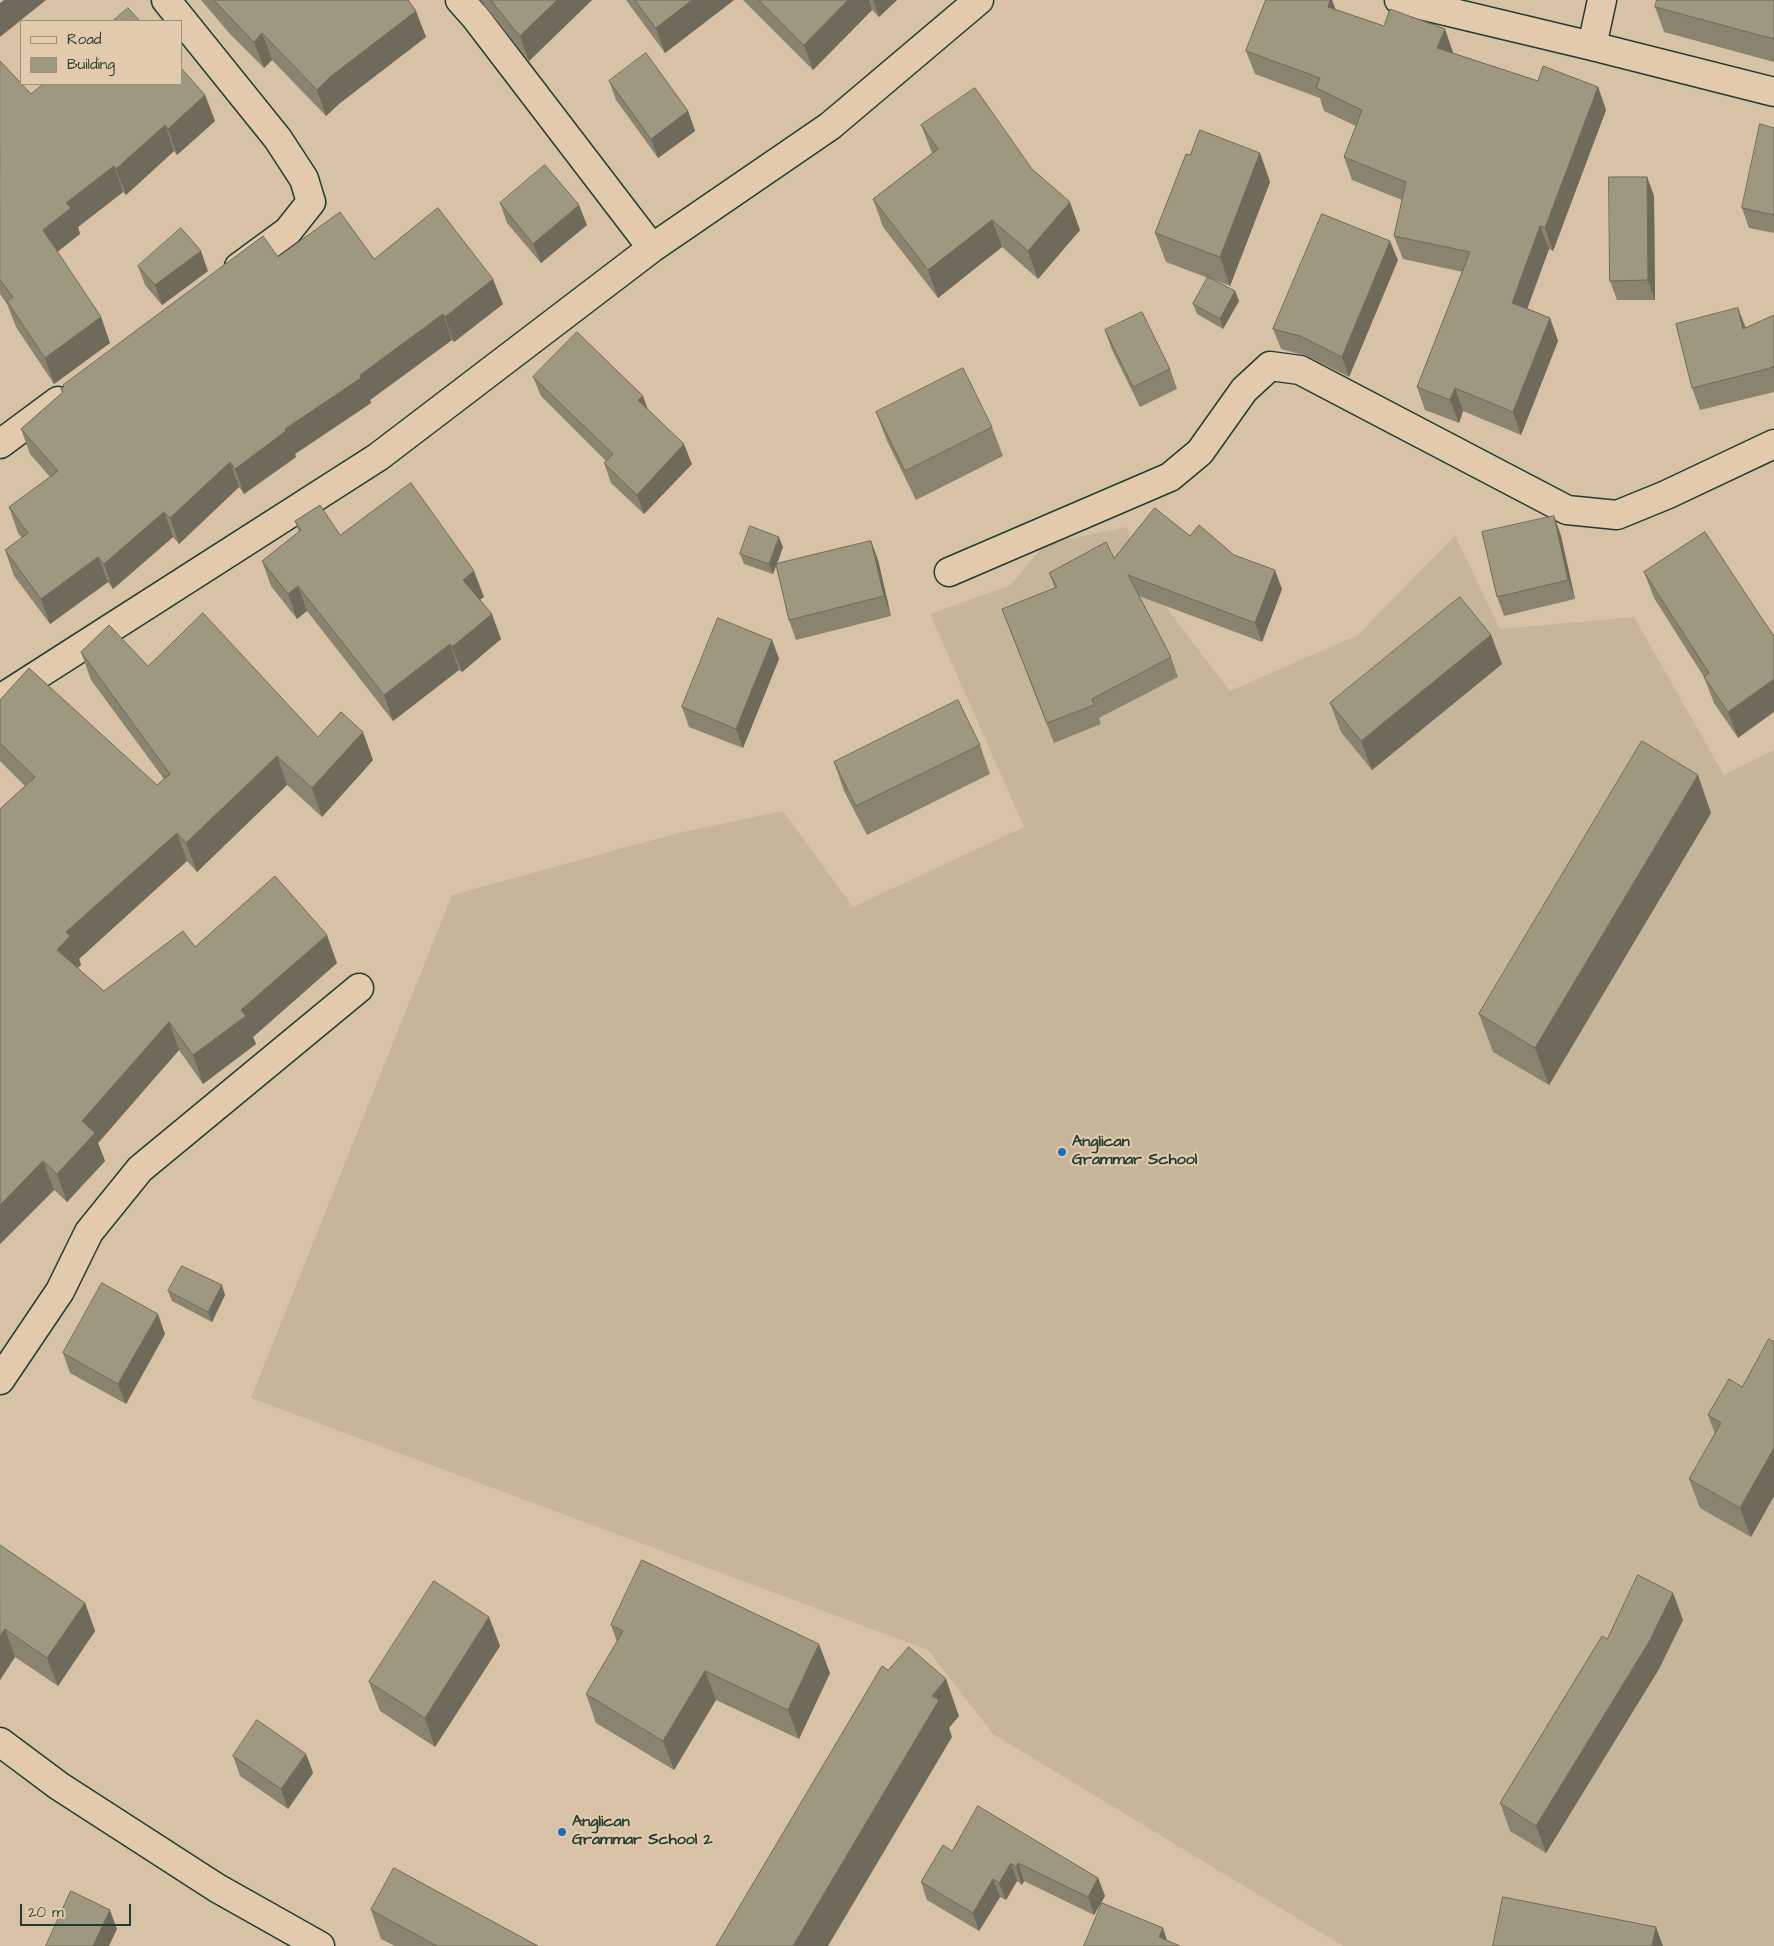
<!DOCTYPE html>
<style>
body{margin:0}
#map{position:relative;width:1774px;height:1946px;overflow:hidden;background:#d8c2a5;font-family:"Architects Daughter",sans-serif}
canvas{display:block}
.legend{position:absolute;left:20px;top:20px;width:162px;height:65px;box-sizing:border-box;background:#e4caac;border:1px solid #95927c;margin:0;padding:6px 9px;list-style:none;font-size:15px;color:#1f3d34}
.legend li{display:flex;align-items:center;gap:10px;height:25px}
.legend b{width:25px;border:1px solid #95927c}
.scale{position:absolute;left:20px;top:1904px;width:111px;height:22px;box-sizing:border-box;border:2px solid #1f3d34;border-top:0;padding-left:6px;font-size:15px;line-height:18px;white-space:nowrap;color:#1f3d34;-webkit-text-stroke:4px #e4caac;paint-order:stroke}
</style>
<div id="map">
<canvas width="1774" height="1946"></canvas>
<ul class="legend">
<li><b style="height:6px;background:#e4caac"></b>Road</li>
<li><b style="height:14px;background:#9f9881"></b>Building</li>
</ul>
<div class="scale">20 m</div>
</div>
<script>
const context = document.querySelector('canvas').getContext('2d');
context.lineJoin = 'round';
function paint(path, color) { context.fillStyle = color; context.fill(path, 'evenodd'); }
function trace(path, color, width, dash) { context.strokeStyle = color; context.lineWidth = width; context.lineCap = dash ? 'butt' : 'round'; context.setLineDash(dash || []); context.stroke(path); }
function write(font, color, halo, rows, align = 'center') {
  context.font = font + ' "Architects Daughter",sans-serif'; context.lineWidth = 4; context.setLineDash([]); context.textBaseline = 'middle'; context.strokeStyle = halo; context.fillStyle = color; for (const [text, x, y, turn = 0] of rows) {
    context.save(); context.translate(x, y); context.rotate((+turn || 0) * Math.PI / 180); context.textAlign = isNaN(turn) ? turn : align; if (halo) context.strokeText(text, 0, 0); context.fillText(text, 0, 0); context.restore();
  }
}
const built = new Path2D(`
 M 1127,527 L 1139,572 L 1230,691 L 1358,635 L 1455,535 L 1500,629 L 1634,617 L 1724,775 L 1774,750 L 1774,1946 L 1343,1946 L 993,1734 L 928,1650 L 251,1398 L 452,895 L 678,833 L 783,811 L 853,907 L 1024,827 L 930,614 L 1011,585 L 1038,552 L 1053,542 Z`);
const minor = new Path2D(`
 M 166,0 L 278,139 L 304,179 L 311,202 L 288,231 L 239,267
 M 460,0 L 476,18 L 652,248
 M 1399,0 L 1592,46 L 1774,92
 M 1592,46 L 1602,0
 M 0,444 L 58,401
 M 949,572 L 1170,477 L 1200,452 L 1244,390 L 1270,366 L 1300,370 L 1567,510 L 1617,515 L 1666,495 L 1774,444
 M 0,699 L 378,457 L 652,248 L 830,126 L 979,0
 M 0,1380 L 60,1291 L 89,1232 L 140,1169 L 359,988
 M 0,1742 L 59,1786 L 217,1888 L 320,1946`);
const wall = new Path2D(`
 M 201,0 L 408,0 L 426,37 L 340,103 L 326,116 L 272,60 L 264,68 L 230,34 Z
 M 480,0 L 592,0 L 529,61 Z
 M 626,0 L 734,0 L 665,53 Z
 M 743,0 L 897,0 L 879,17 L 872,10 L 813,70 Z
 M 1266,0 L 1332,0 L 1335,9 L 1453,52 L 1453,53 L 1538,81 L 1598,87 L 1606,110 L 1553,251 L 1549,249 L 1527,308 L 1550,318 L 1558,341 L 1521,435 L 1463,411 L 1459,423 L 1425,410 L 1417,387 L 1463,272 L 1403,259 L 1394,236 L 1402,200 L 1352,180 L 1344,157 L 1356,126 L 1324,111 L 1320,98 L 1255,74 L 1246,51 Z
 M 1774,0 L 1774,62 L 1664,32 L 1655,7 Z
 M 0,61 L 31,94 L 205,95 L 215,121 L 177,155 L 174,151 L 126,195 L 123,192 L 78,227 L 80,234 L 57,252 L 101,317 L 110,343 L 54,384 L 16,327 L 7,304 L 0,294 Z
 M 609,81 L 688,111 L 695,131 L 658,158 L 616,100 Z
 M 921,125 L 1032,169 L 1080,230 L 1038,279 L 1002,247 L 938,298 L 883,227 L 873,199 L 932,153 Z
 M 1774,128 L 1774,233 L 1749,228 L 1742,208 Z
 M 1260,153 L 1270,182 L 1230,286 L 1212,279 L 1235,291 L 1239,301 L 1223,329 L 1197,314 L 1193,304 L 1208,278 L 1166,262 L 1155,233 L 1190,155 Z
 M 1647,177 L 1654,196 L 1655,300 L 1617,300 L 1610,281 Z
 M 500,203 L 587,225 L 541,263 L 507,223 Z
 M 278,257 L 374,259 L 503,304 L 454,342 L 452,340 L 370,400 L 371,403 L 295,454 L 296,457 L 244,494 L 239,487 L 179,544 L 173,537 L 113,589 L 108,582 L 50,624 L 14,576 L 5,550 L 22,538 L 18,533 L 9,507 L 50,477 L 30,454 L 21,429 L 62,393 L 61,389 L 63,387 L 63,385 Z
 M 1398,260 L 1349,377 L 1307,356 L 1281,349 L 1273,329 Z
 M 138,266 L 208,271 L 162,305 L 145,285 Z
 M 1738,308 L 1746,328 L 1774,315 L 1774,392 L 1700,410 L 1692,388 Z
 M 1105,330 L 1170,369 L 1177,389 L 1140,407 L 1112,350 Z
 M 533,377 L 647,409 L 692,464 L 644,514 L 611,483 L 604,463 L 606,461 L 541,396 Z
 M 876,412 L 992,427 L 1003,456 L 916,500 L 887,441 Z
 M 1554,516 L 1561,536 L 1575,599 L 1504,616 L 1497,597 Z
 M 295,521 L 340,535 L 484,597 L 480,599 L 501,639 L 462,672 L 459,670 L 393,721 L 307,611 L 297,619 L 271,586 L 262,561 L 299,532 Z
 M 1705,532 L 1738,738 L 1714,703 L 1704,677 L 1654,598 L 1644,572 Z
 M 1190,536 L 1234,555 L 1282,589 L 1262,642 L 1139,596 L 1171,657 L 1178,677 L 1099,718 L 1101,724 L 1054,743 L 1002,609 L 1055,588 L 1049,573 L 1114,558 Z
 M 871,541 L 878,560 L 891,616 L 796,640 L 789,620 L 776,566 L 773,574 L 744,564 L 740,554 L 783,547 L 777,564 Z
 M 1491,635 L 1502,664 L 1372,770 L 1341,732 L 1330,703 Z
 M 772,640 L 779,659 L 743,748 L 689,727 L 682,707 Z
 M 81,652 L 148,666 L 373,760 L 322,817 L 287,785 L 197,872 L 187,861 L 79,959 L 81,965 L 77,968 L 104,991 L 195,947 L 337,963 L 253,1037 L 256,1044 L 203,1084 L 179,1050 L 98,1143 L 105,1161 L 67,1202 L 54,1190 L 0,1244 L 0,809 L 25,786 L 0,761 L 0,700 L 157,785 L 164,779 L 91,680 Z
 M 980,745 L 990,774 L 867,835 L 844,791 L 834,762 Z
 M 1711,813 L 1549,1085 L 1493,1052 L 1479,1014 Z
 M 168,1291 L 225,1295 L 212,1322 L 172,1301 Z
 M 165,1334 L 126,1404 L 70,1373 L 63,1353 Z
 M 1774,1342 L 1774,1496 L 1751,1537 L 1700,1508 L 1689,1479 L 1715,1434 L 1708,1415 L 1742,1387 Z
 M 0,1545 L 85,1603 L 95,1631 L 58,1686 L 15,1657 L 0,1680 Z
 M 1673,1593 L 1683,1620 L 1659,1669 L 1546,1853 L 1510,1831 L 1500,1803 L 1607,1639 Z
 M 489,1617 L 500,1646 L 435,1747 L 380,1711 L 369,1682 Z
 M 611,1625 L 830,1673 L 799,1739 L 716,1700 L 674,1770 L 596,1723 L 586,1694 L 617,1642 Z
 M 306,1754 L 313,1773 L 288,1809 L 240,1776 L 233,1756 Z
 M 952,1851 L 1098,1878 L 1105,1896 L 1094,1915 L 1024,1881 L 1022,1885 L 1017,1881 L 1006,1900 L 1000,1897 L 979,1931 L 927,1900 L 921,1882 Z
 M 371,1910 L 538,1946 L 395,1946 L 381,1939 Z`);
const shadedWall = new Path2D(`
 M 4,0 L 46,0 L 0,37 L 0,3 Z
 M 557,0 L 592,0 L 529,61 L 520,36 Z
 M 692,0 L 734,0 L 665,53 L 656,28 Z
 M 848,0 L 869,0 L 872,10 L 813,70 L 804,45 Z
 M 873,0 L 897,0 L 879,17 Z
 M 1330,0 L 1332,0 L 1340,21 L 1328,7 Z
 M 416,11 L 426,37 L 340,103 L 326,116 L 317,90 L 330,77 Z
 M 1445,29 L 1453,52 L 1446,71 L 1437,48 Z
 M 262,33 L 272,60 L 264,68 L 254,42 Z
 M 1598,87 L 1606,110 L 1553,251 L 1545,228 Z
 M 205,95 L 215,121 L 177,155 L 168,129 Z
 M 688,111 L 695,131 L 658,158 L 651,139 Z
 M 165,125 L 174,151 L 126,195 L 116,169 Z
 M 1260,153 L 1270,182 L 1230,286 L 1220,257 Z
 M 114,166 L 123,192 L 78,227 L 80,234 L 52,256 L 43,230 L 66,203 Z
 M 1647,177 L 1654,196 L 1655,300 L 1648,280 Z
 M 1070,202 L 1080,230 L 1038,279 L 1028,251 Z
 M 579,205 L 587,225 L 541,263 L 533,244 Z
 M 992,220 L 1002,247 L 938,298 L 928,270 Z
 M 1540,226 L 1549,249 L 1521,326 L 1512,303 Z
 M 1390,241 L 1398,260 L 1349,377 L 1342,357 Z
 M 201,251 L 208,271 L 162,305 L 155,285 Z
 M 493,279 L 503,304 L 454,342 L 445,317 Z
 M 1235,291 L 1239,301 L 1223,329 L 1220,319 Z
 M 1738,308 L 1746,330 L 1743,329 Z
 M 443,314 L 452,340 L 370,400 L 371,403 L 295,454 L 296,457 L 244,494 L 235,469 L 285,429 Z
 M 101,317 L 110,343 L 54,384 L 45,358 Z
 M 1550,318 L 1558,341 L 1521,435 L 1513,412 Z
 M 1455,388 L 1463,411 L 1459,423 L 1450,400 Z
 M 643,396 L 650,415 L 638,400 Z
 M 684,444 L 692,464 L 644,514 L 637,495 Z
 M 230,462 L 239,487 L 179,544 L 170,518 Z
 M 164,512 L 173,537 L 113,589 L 104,564 Z
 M 1554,516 L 1561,536 L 1575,599 L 1568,580 Z
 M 779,537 L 783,547 L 773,574 L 769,564 Z
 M 871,541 L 878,560 L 891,616 L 884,596 Z
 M 98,557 L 108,582 L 50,624 L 41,599 Z
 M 1275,570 L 1282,589 L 1262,642 L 1255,623 Z
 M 474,571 L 484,597 L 472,605 L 463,580 Z
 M 298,586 L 307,611 L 297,619 L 288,594 Z
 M 492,614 L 501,639 L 462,672 L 452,647 Z
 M 1491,635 L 1502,664 L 1372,770 L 1361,741 Z
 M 772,640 L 779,659 L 743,748 L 736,729 Z
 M 450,644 L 459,670 L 393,721 L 384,695 Z
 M 1774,679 L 1774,712 L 1738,738 L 1728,712 Z
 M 363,732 L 373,760 L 322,817 L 312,788 Z
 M 277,756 L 287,785 L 197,872 L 186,843 Z
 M 1698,775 L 1711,813 L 1549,1085 L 1535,1048 Z
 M 177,833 L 187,861 L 79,959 L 81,965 L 67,978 L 57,950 L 66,932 Z
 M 327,935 L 337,963 L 253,1037 L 256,1044 L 203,1084 L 193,1055 L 241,1010 Z
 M 169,1022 L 179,1050 L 98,1143 L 105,1161 L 67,1202 L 57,1174 L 82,1121 Z
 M 43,1161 L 54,1190 L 0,1244 L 0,1205 Z
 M 222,1285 L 225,1295 L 212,1322 L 208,1312 Z
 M 158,1314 L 165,1334 L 126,1404 L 118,1384 Z
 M 1774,1448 L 1774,1496 L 1751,1537 L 1740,1508 Z
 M 1673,1593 L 1683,1620 L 1659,1669 L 1546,1853 L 1536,1826 Z
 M 85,1603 L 95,1631 L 58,1686 L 47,1658 Z
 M 489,1617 L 500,1646 L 435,1747 L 425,1718 Z
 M 5,1629 L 15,1657 L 0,1680 L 0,1636 Z
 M 819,1644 L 830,1673 L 799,1739 L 788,1710 Z
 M 705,1671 L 716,1700 L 674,1770 L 663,1741 Z
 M 946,1679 L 959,1716 L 949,1728 L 952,1737 L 828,1946 L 793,1946 L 932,1696 Z
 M 306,1754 L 313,1773 L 288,1809 L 281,1789 Z
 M 1011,1863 L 1017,1881 L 1006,1900 L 999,1883 Z
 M 1018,1863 L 1024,1881 L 1022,1885 L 1016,1867 Z
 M 1098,1878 L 1105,1896 L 1094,1915 L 1088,1897 Z
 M 993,1879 L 1000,1897 L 979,1931 L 973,1913 Z
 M 110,1910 L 117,1929 L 109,1946 L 93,1946 Z
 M 1656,1927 L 1663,1946 L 1652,1946 Z
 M 1163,1928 L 1169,1946 L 1159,1937 Z`);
const building = new Path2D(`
 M 214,0 L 408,0 L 416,11 L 330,77 L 317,90 L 262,33 L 254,42 Z
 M 491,0 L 557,0 L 520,36 Z
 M 635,0 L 692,0 L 656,28 Z
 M 759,0 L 848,0 L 804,45 Z
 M 1266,0 L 1330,0 L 1328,7 L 1384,26 L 1390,9 L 1445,29 L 1437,48 L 1538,81 L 1543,66 L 1598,87 L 1545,228 L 1540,226 L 1512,303 L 1550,318 L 1513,412 L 1455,388 L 1450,400 L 1417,387 L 1470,252 L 1394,236 L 1406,182 L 1344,157 L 1362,110 L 1316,88 L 1320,78 L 1246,51 Z
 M 1657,0 L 1774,0 L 1774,39 L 1655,7 Z
 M 128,8 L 140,21 L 113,21 Z
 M 646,53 L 688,111 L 651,139 L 609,81 Z
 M 0,61 L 31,94 L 43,84 L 181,84 L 181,68 L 205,95 L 168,129 L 165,125 L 116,169 L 114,166 L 66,203 L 71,208 L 43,230 L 101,317 L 45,358 L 7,301 L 13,297 L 0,280 Z
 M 975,88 L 1032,169 L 1070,202 L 1028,251 L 992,220 L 928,270 L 873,199 L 938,149 L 921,125 Z
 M 1760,124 L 1774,128 L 1774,215 L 1742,208 Z
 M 1200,130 L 1260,153 L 1220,257 L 1155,233 L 1186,154 L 1190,155 Z
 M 545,165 L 579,205 L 533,244 L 500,203 Z
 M 1609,177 L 1647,177 L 1648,280 L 1610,281 Z
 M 438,208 L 493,279 L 445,317 L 443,314 L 360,375 L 361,378 L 285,429 L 286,431 L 235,469 L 230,462 L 170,518 L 164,512 L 104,564 L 98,557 L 41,599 L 5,550 L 28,533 L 9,507 L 58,471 L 21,429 L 63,392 L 61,389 L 64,387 L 63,385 L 263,236 L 278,257 L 340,212 L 374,259 Z
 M 1322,214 L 1390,241 L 1342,357 L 1300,336 L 1273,329 Z
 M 181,228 L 201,251 L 155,285 L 138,266 Z
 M 1208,277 L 1235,291 L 1220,319 L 1193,304 Z
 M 1738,308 L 1743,329 L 1774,315 L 1774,366 L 1767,369 L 1692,388 L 1676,324 Z
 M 1142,312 L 1170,369 L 1133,387 L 1105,330 Z
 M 577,332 L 643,396 L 638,400 L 684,444 L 637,495 L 604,463 L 613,454 L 533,377 Z
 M 963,368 L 992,427 L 905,471 L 876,412 Z
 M 411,483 L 474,571 L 463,580 L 492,614 L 452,647 L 450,644 L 384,695 L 298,586 L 288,594 L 262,561 L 301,530 L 295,521 L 320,505 L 340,535 Z
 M 1155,508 L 1190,536 L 1199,525 L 1234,555 L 1275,570 L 1255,623 L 1128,575 L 1171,657 L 1092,699 L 1094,705 L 1047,723 L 1002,609 L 1057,587 L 1049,573 L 1106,542 L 1114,558 Z
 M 1554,516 L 1568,580 L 1497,597 L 1482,532 Z
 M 750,526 L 779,537 L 769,564 L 740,554 Z
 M 1705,532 L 1761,617 L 1774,636 L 1774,679 L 1728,712 L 1704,677 L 1709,673 L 1644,572 Z
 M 871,541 L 884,596 L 789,620 L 776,564 Z
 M 1460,597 L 1491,635 L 1361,741 L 1330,703 Z
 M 203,613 L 318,737 L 341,712 L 363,732 L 312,788 L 277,756 L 186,843 L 177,833 L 66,932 L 70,936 L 57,950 L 104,991 L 183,931 L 195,947 L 275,876 L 327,935 L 241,1010 L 246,1016 L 193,1055 L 169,1022 L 82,1121 L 95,1133 L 57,1174 L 43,1161 L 0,1205 L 0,809 L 35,777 L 0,743 L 0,700 L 29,668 L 157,785 L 170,774 L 81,652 L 109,625 L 148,666 Z
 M 718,618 L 772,640 L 736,729 L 682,707 Z
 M 958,700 L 980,745 L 856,806 L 834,762 Z
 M 1642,741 L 1698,775 L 1535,1048 L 1479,1014 Z
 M 182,1266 L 222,1285 L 208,1312 L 168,1291 Z
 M 102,1283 L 158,1314 L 118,1384 L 63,1353 Z
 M 1769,1339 L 1774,1342 L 1774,1448 L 1740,1508 L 1689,1479 L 1721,1423 L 1708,1415 L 1729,1379 L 1742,1387 Z
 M 0,1545 L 85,1603 L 47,1658 L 5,1629 L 0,1636 Z
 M 642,1560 L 819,1644 L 788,1710 L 705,1671 L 663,1741 L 586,1694 L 623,1631 L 611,1625 Z
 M 1638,1575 L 1673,1593 L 1649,1642 L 1536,1826 L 1500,1803 L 1602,1636 L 1607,1639 Z
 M 434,1581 L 489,1617 L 425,1718 L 369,1682 Z
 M 909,1647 L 946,1679 L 932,1696 L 939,1700 L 793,1946 L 716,1946 L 882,1666 L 888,1670 Z
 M 257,1720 L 306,1754 L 281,1789 L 233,1756 Z
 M 978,1806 L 1098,1878 L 1088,1897 L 1018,1863 L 1016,1867 L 1011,1863 L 999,1883 L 993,1879 L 973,1913 L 921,1882 L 943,1845 L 952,1851 Z
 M 394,1868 L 538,1946 L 437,1946 L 371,1910 Z
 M 71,1891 L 110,1910 L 93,1946 L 46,1946 Z
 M 1503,1897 L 1656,1927 L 1652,1946 L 1493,1946 Z
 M 1102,1903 L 1163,1928 L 1159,1937 L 1180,1946 L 1084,1946 Z`);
const markers = [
 [1062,1152,5,"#1f6fb2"],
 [562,1832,5,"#1f6fb2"]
];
const poiNames = [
 ["Anglican",1072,1143],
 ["Grammar School",1072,1161],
 ["Anglican",572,1823],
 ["Grammar School 2",572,1841]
];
paint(built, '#c7b59a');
trace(minor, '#1f3d34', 31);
trace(minor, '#e4caac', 28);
paint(wall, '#89836f');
paint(shadedWall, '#6f6a5a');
paint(building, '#9f9881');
trace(building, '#6f6a5a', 1);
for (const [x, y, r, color] of markers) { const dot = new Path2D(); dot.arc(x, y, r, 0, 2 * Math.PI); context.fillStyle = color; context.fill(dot); trace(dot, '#e4caac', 2); }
write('bold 16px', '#1f3d34', '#e4caac', poiNames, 'left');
</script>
